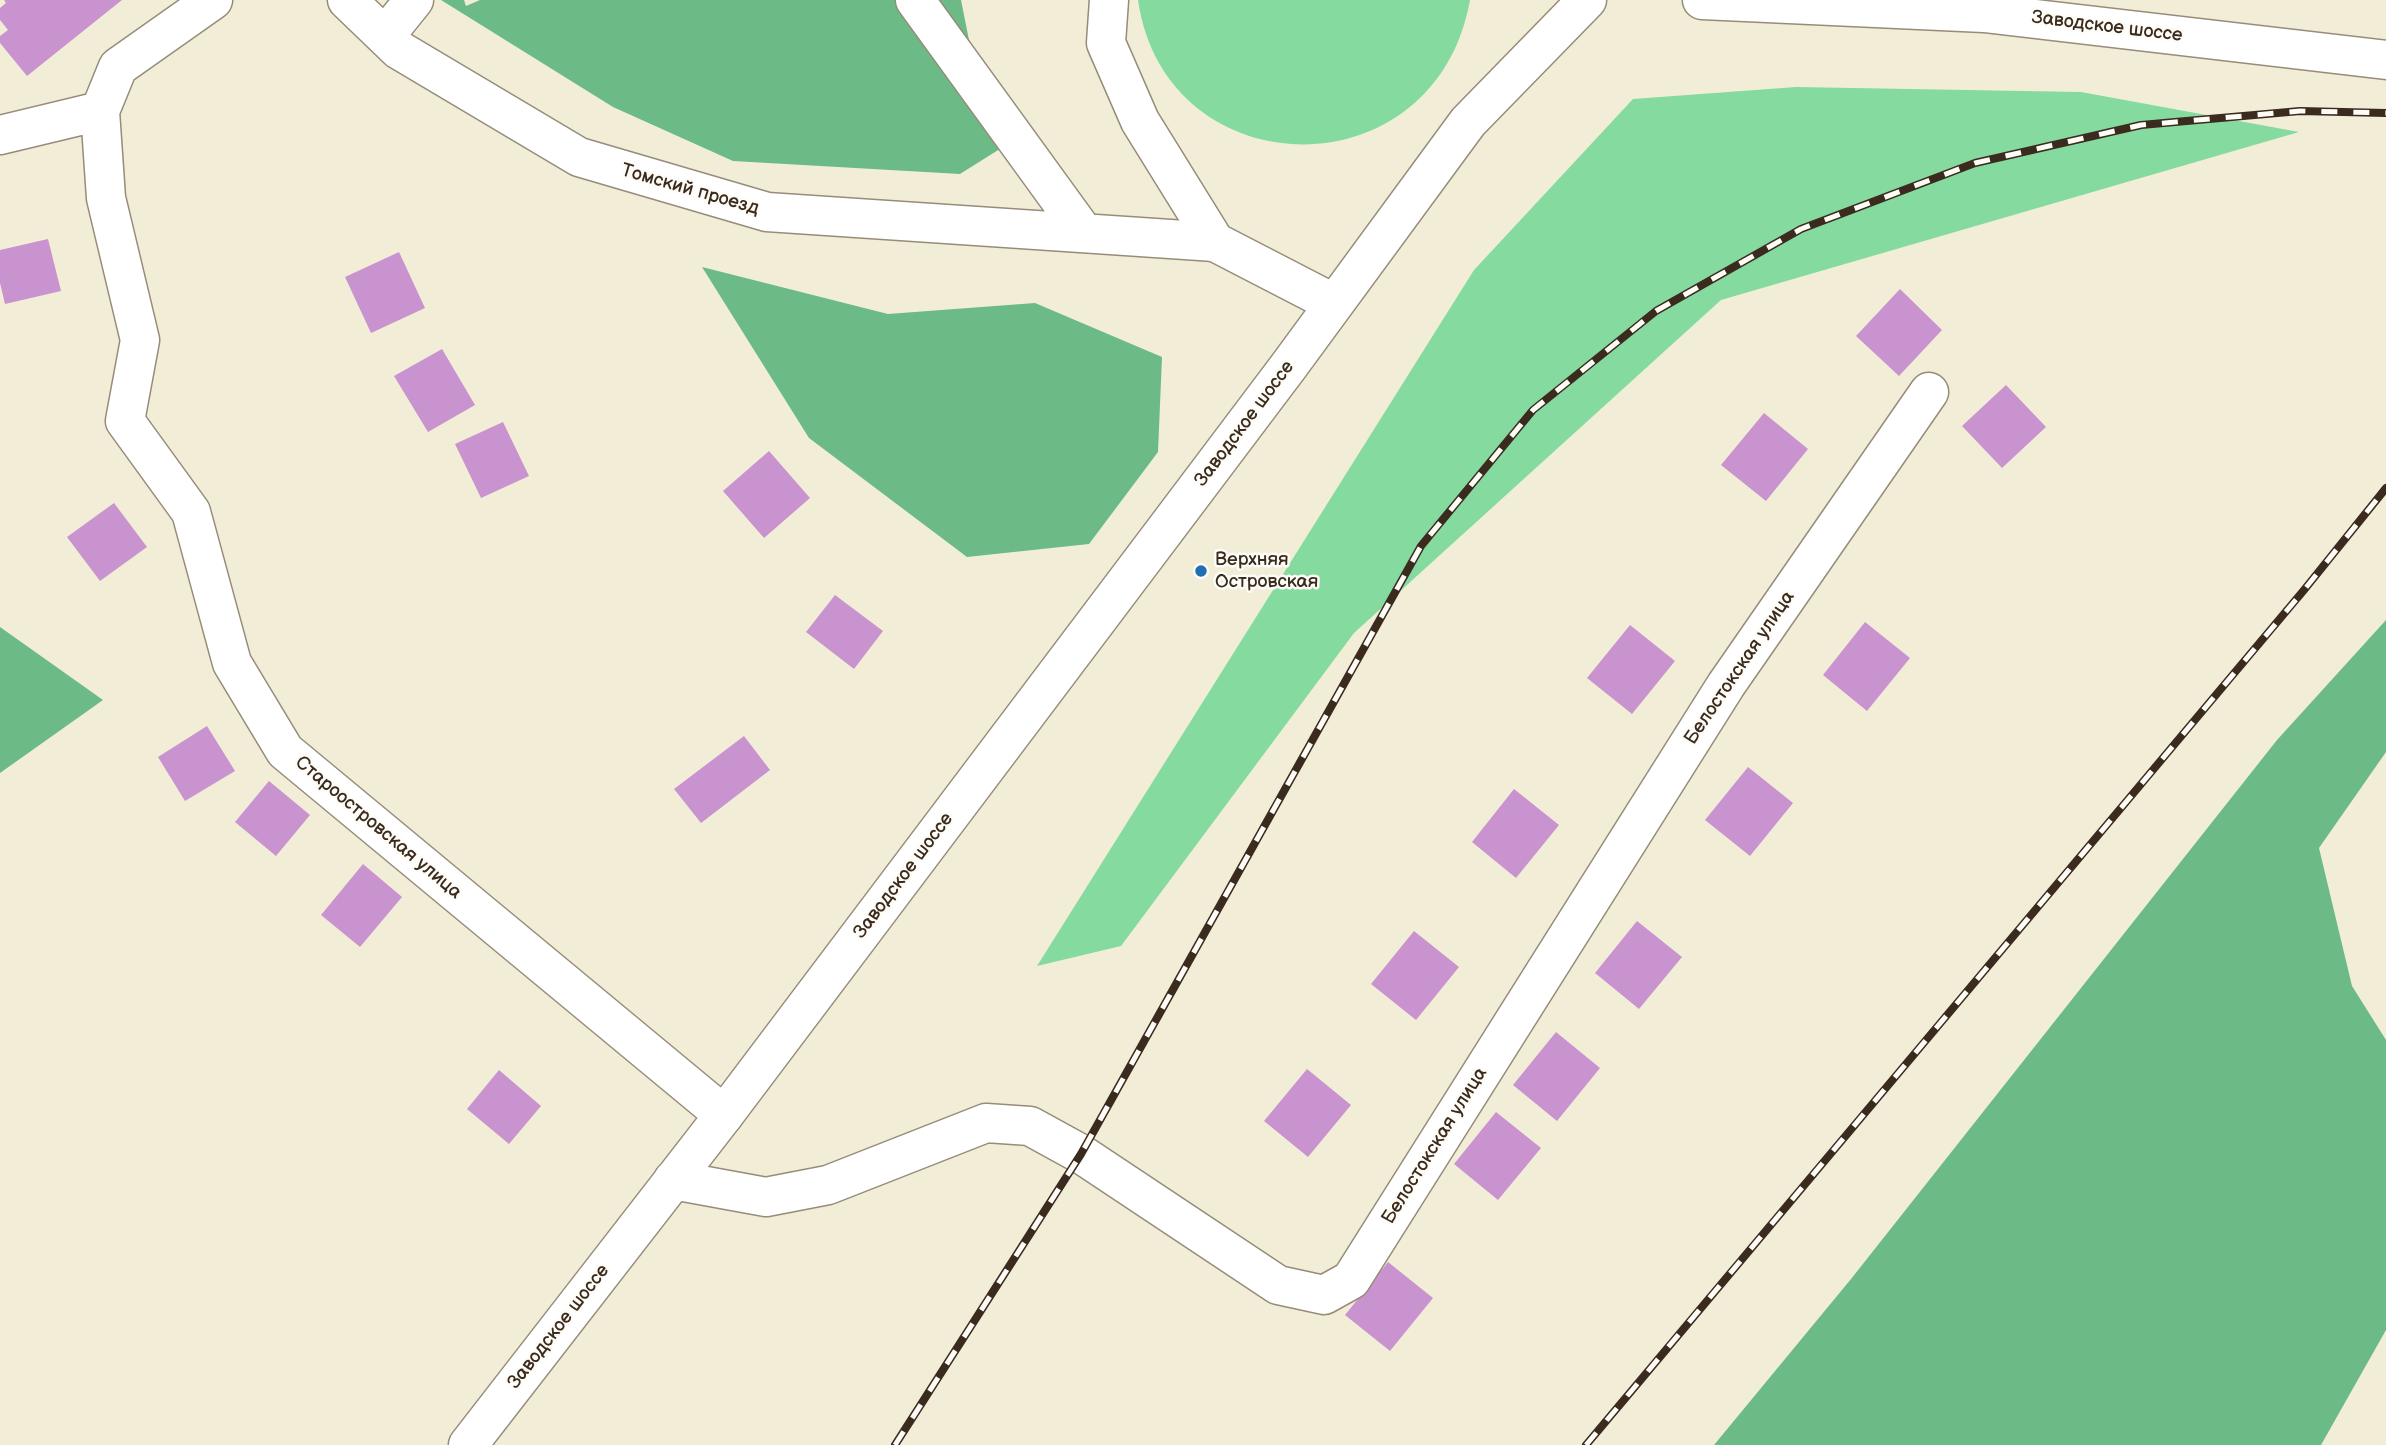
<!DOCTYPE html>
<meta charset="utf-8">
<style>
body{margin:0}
canvas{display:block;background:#f2edd7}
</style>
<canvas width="2386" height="1445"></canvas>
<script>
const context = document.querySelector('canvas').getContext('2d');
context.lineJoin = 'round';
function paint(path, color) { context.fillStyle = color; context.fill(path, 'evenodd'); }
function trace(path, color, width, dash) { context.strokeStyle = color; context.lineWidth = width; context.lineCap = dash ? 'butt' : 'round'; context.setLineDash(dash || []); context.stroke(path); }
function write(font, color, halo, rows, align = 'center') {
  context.font = font + ' "Balsamiq Sans",sans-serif'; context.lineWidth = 5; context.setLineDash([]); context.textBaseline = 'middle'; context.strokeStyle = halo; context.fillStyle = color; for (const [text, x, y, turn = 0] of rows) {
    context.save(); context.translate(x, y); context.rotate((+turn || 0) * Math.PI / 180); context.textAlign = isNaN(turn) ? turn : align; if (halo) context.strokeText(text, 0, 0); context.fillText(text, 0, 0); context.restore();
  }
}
const green = new Path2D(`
 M 1138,0 L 1470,0 C 1435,196 1165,189 1138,0 Z
 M 1796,87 L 2081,92 L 2299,132 L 1721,300 L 1354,633 L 1121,946 L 1037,966 L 1474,270 L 1633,99 Z`);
const forest = new Path2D(`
 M 441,0 L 464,0 L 466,6 L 480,0 L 961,0 L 972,55 L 1030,130 L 960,174 L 733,161 L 613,107 Z
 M 702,267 L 888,314 L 1035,303 L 1162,357 L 1158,452 L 1089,544 L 967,557 L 809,438 Z
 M 2386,620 L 2386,752 L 2319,848 L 2352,986 L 2386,1040 L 2386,1330 L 2321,1445 L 1714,1445 L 1851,1279 L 2277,740 Z
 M 0,627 L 103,700 L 0,773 Z`);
const building = new Path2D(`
 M 4,0 L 122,0 L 27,76 L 0,43 L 0,36 L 8,30 L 0,20 L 0,8 L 6,3 Z
 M 48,239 L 61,291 L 5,304 L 0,283 L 0,250 Z
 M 399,252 L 425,308 L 371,333 L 345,277 Z
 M 1900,289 L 1942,330 L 1899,376 L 1856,336 Z
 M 442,349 L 475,405 L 428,432 L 394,376 Z
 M 2006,385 L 2046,427 L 2002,468 L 1962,426 Z
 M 1764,413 L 1808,449 L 1766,501 L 1721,465 Z
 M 503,422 L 529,476 L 481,498 L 455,444 Z
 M 769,451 L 810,498 L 764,538 L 723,491 Z
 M 114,503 L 147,547 L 100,581 L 67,537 Z
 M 835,595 L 883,631 L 854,669 L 806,632 Z
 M 1865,622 L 1910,658 L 1867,711 L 1823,675 Z
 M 1630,625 L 1675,661 L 1632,714 L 1587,678 Z
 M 207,726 L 235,771 L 185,801 L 158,757 Z
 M 744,736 L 770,770 L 701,823 L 674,789 Z
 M 1748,767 L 1793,803 L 1750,856 L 1705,820 Z
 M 269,781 L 310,815 L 276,856 L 235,822 Z
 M 1514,789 L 1559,825 L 1516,878 L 1472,842 Z
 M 363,864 L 402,897 L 360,947 L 321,915 Z
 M 1637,921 L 1682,957 L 1639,1009 L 1595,973 Z
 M 1414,931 L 1459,967 L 1416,1020 L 1371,984 Z
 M 1556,1032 L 1600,1068 L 1557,1121 L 1513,1085 Z
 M 1307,1069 L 1351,1105 L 1308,1157 L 1264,1121 Z
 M 499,1070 L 541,1106 L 509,1144 L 467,1109 Z
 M 1496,1112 L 1541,1148 L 1498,1200 L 1454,1164 Z
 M 1388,1262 L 1433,1298 L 1390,1351 L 1345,1315 Z`);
const minor = new Path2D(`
 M 347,0 L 399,50 L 579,157 L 767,212 L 1215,242
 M 915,0 L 1084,233
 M 385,36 L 414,0
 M 100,111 L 118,67 L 213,0
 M 0,135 L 100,111 L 106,198 L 140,340 L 125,421 L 191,512 L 232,663 L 285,751 L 724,1115
 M 673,1180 L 766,1197 L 828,1185 L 986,1123 L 1030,1126 L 1081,1154 L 1278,1285 L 1324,1295 L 1351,1280 L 1726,685 L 1929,392`);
const major = new Path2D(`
 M 1109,0 L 1106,43 L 1140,121 L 1215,242 L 1333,303
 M 1702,0 L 1984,13 L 2386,60
 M 468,1445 L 724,1115 L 1288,367 L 1468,122 L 1587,0`);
const rail = new Path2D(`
 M 895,1445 L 1081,1154 L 1421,546 L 1533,410 L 1656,311 L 1801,229 L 1975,163 L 2141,125 L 2300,111 L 2386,113
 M 1586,1445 L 2304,590 L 2386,488`);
const markers = [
 [1201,571,7,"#1f6fb2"]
];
const streetNames = [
 ["Заводское шоссе",2107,27,7],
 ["Томский проезд",690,190,16],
 ["Заводское шоссе",1245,424,-53],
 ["Белостокская улица",1740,668,-56],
 ["Староостровская улица",378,828,40],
 ["Заводское шоссе",904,876,-53],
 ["Белостокская улица",1435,1146,-58],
 ["Заводское шоссе",559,1327,-52]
];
const poiNames = [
 ["Верхняя",1215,560],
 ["Островская",1215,582]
];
paint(green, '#85db9f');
paint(forest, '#6cbb86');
paint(building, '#c993d0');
trace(minor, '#968c7a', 41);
trace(major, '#968c7a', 41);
trace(minor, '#fff', 38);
trace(major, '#fff', 38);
trace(rail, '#3b2a1e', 8);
trace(rail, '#fdfcf7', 5, [16]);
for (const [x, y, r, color] of markers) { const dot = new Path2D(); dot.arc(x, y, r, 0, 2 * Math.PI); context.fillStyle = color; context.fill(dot); trace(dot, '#fdfcf7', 2.5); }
write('19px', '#3b2a1e', '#fdfcf7', streetNames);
write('19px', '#3b2a1e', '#fdfcf7', poiNames, 'left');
</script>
